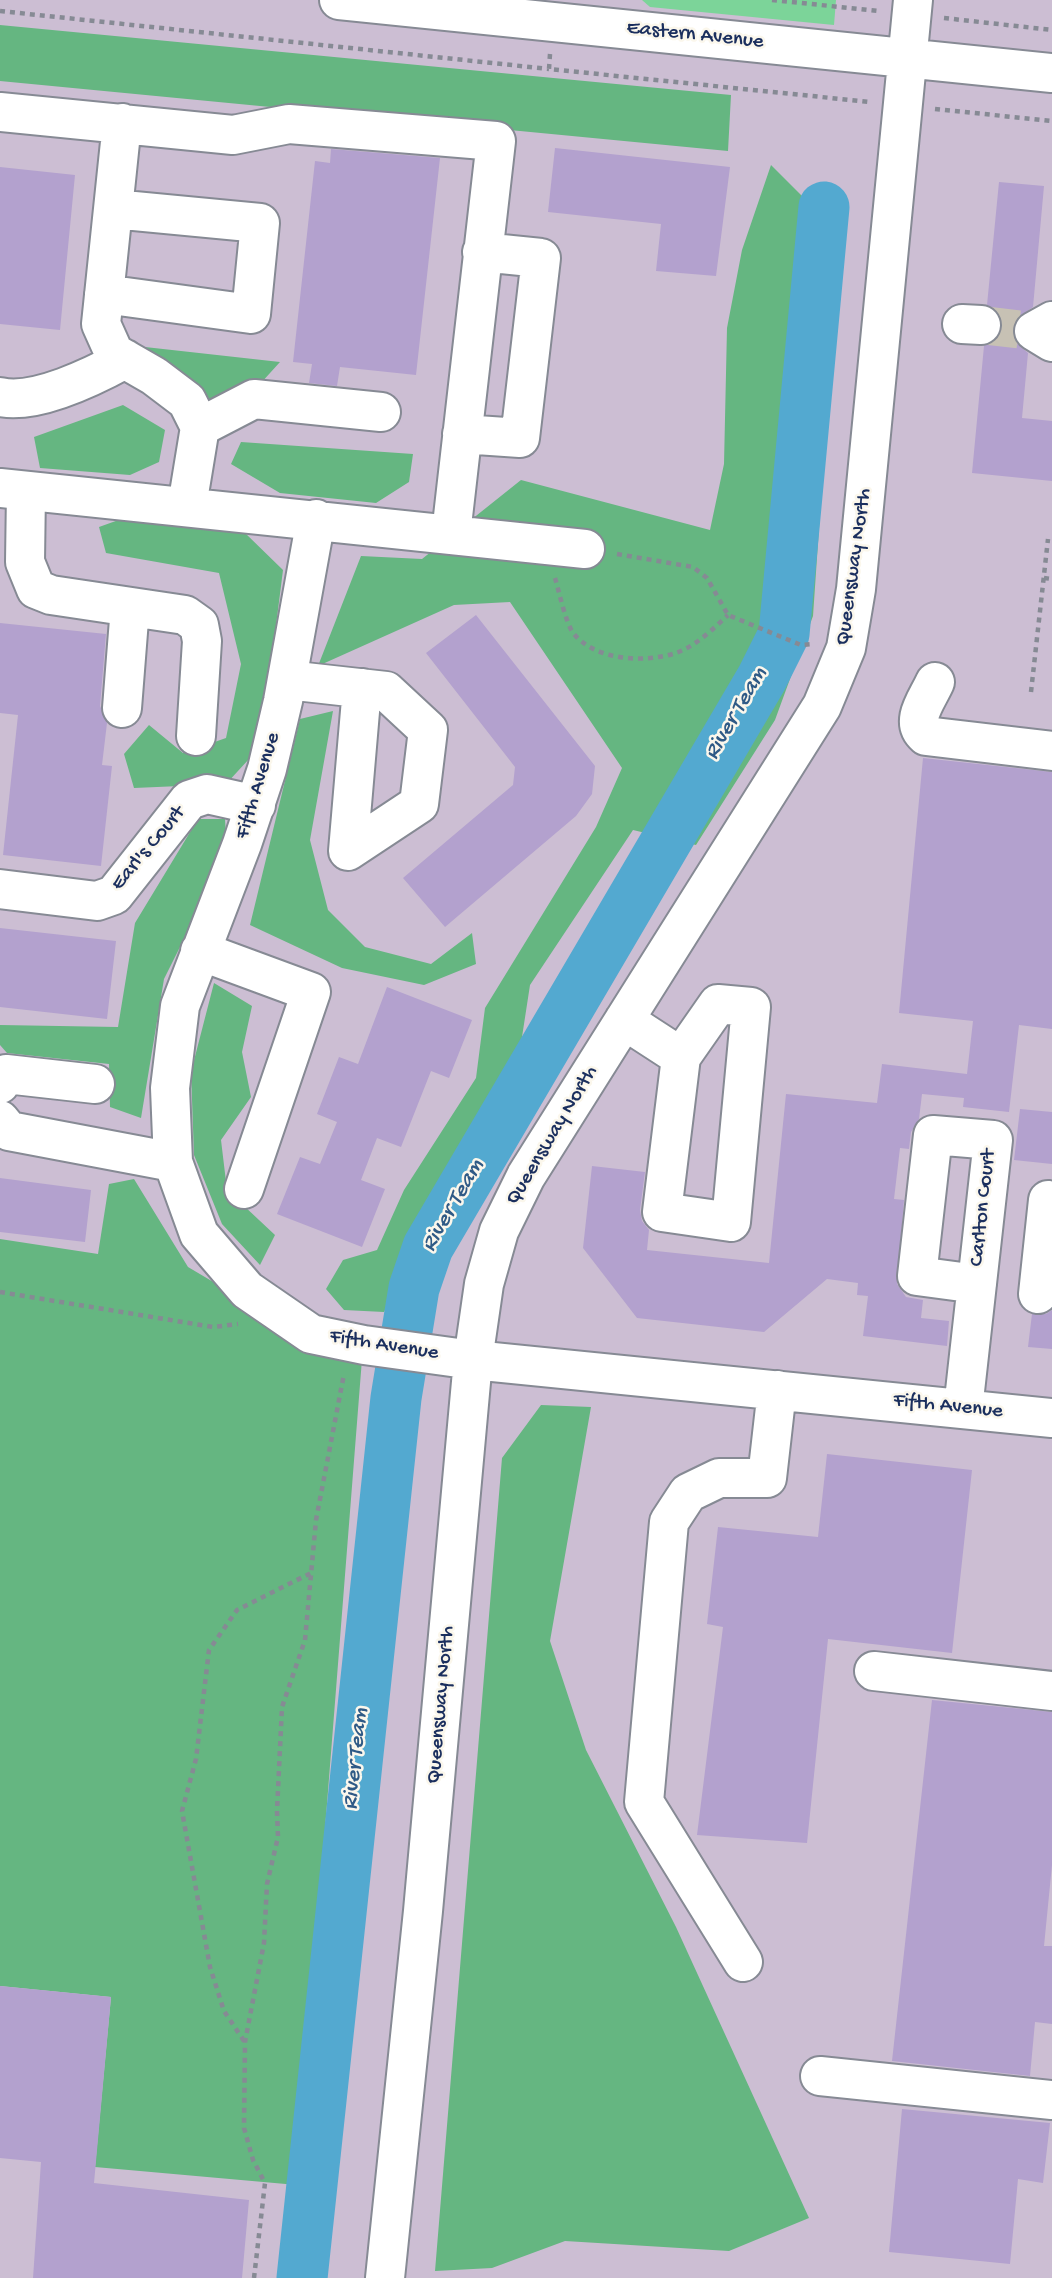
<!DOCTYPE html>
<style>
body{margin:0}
canvas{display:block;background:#f2e5ca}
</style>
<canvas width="1052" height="2278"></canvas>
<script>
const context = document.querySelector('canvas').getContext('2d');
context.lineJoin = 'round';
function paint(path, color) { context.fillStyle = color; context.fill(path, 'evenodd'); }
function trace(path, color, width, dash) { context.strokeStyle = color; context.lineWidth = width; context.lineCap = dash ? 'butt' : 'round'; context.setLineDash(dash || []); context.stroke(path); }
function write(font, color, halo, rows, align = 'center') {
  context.font = font + ' "Gochi Hand",sans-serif'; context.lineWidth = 5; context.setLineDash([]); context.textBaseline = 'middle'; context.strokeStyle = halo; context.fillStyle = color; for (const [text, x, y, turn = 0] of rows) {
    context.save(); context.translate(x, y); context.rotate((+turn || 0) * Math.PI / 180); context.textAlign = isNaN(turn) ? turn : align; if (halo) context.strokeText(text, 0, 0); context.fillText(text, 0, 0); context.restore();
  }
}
const industrial = new Path2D(`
 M 0,0 L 1052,0 L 1052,2278 L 0,2278 Z`);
const green = new Path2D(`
 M 642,0 L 836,0 L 834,25 L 650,7 Z`);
const forest = new Path2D(`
 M 0,25 L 731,95 L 728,151 L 0,81 Z
 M 771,165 L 804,198 L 833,324 L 813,616 L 775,720 L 696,845 L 633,830 L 530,985 L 520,1050 L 384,1312 L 344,1310 L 326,1289 L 343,1260 L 377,1250 L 404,1190 L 476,1078 L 485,1008 L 596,827 L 622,768 L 510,602 L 454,605 L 318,666 L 361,556 L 422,559 L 521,480 L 710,530 L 724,464 L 727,328 L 742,250 Z
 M 145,347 L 280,362 L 260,384 L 212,404 L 188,378 Z
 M 123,405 L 165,430 L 159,462 L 130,475 L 40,468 L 34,437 Z
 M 241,442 L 413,454 L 409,482 L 376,503 L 280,493 L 231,464 Z
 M 127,517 L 244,532 L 283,570 L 267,697 L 249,759 L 226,784 L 134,788 L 124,754 L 149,725 L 183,753 L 226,738 L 241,664 L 219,573 L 106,553 L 99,527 Z
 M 333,711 L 310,840 L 328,910 L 365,947 L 431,964 L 472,933 L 476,964 L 424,985 L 342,968 L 250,925 L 300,719 Z
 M 198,819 L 225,819 L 227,853 L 164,979 L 141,1118 L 110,1107 L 109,1064 L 7,1053 L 0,1045 L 0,1025 L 118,1027 L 135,923 Z
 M 214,983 L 252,1006 L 242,1052 L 251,1097 L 221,1140 L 227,1190 L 275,1235 L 260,1265 L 222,1224 L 194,1155 L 191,1072 Z
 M 134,1179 L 188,1267 L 281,1322 L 362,1359 L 297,2185 L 95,2167 L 111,1997 L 0,1986 L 0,1239 L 98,1254 L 109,1184 Z
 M 541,1405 L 591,1407 L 550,1641 L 586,1750 L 676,1927 L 809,2218 L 729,2251 L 565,2241 L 492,2268 L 435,2271 L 502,1458 Z`);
const river = new Path2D(`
 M 302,2278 L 396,1398 L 414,1288 L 428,1247 L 762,678 L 784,634 L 824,207`);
const building = new Path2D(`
 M 555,148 L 730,167 L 716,276 L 656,271 L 661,224 L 548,212 Z
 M 331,149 L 440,158 L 416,375 L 340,367 L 337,386 L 309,383 L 312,364 L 293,362 L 315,161 L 330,163 Z
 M 0,167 L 75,175 L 60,330 L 0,324 Z
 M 999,182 L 1044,186 L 1033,307 L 1016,319 L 1012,331 L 1015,342 L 1028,353 L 1022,418 L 1052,421 L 1052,481 L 972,473 L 984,346 L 999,337 L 1003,327 L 1000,315 L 987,305 Z
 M 476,615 L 595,766 L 592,794 L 576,816 L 445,927 L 403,878 L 513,785 L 515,767 L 426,653 Z
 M 0,623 L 106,634 L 100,706 L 107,723 L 102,765 L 112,766 L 101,866 L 3,855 L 18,715 L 0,713 Z
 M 923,758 L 1052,772 L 1052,1029 L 1019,1025 L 1009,1112 L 963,1107 L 964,1098 L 922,1094 L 919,1119 L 911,1132 L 909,1149 L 900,1148 L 894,1199 L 904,1200 L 897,1284 L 906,1297 L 923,1300 L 921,1318 L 949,1321 L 947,1346 L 863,1336 L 868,1296 L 857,1295 L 858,1283 L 827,1279 L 764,1332 L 637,1318 L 583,1248 L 592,1166 L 645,1172 L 640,1210 L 642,1221 L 649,1230 L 647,1250 L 769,1263 L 786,1094 L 877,1103 L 882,1064 L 967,1074 L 973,1021 L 899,1013 Z
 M 0,928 L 116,941 L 107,1019 L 0,1007 Z
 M 387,987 L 472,1020 L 449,1078 L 431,1071 L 401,1147 L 377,1138 L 361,1180 L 385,1189 L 362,1247 L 277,1214 L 300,1157 L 320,1164 L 337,1122 L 317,1114 L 339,1057 L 358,1064 Z
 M 1020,1109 L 1052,1112 L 1052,1164 L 1014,1160 Z
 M 0,1178 L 91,1190 L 85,1242 L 0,1232 Z
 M 1052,1310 L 1052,1349 L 1028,1347 L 1032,1314 L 1046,1314 Z
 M 827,1454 L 972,1470 L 952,1653 L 828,1639 L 807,1843 L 697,1835 L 723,1627 L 707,1624 L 718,1527 L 818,1537 Z
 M 932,1700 L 1052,1712 L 1052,1865 L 1044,1946 L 1052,1946 L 1052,2024 L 1035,2022 L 1030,2076 L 892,2061 Z
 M 0,1986 L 111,1997 L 94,2183 L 249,2200 L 242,2278 L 33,2278 L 41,2162 L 0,2158 Z
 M 902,2109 L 1050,2123 L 1043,2183 L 1018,2179 L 1010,2264 L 889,2252 Z`);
const minorTunnel = new Path2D(`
 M 981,325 L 1034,331`);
const path = new Path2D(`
 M 772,0 L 879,11
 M 0,11 L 549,69
 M 944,18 L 1052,30
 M 550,54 L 549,69 L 870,102
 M 935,109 L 1052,121
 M 617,554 L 693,567 L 707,578 L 728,615 L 801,645 L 814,644
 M 555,578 C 559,591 566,625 574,634 C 597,661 644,663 676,653 C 696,646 713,629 728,615
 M 1044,578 L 1052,579
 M 1031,692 L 1048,539
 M 0,1292 L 213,1327 L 238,1324
 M 244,2041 L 224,2011 L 210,1967 L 182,1811 L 196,1759 L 209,1650 L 237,1610 L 311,1573
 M 254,2278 L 265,2183 L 253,2160 L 244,2128 L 245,2042 L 264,1943 L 267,1884 L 278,1837 L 277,1811 L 282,1707 L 305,1640 L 316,1520 L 344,1374`);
const minor = new Path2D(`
 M 339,0 L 1052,73
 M 0,112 L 233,135 L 289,124 L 496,141 L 451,534
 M 122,123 L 101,324 L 114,353 L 154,376 L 187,401 L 200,427
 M 104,294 L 251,314 L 260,223 L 113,209
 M 1052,321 L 1034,331 L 1052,342
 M 962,324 L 981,325
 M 0,397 C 35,405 94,376 125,359
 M 462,434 L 520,438 L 541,258 L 482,252
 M 0,488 L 585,549
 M 26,491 L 25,562 L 36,589 L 51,595 L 185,615 L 199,625 L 202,641 L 196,736
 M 187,506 L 200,427 L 254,399 L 381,412
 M 316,519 L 283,701 L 267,769 L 242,844 L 180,1006 L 170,1088 L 173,1162 L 199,1234 L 247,1290 L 311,1334 L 364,1345 L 473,1360 L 1052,1418
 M 287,680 L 386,691 L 428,730 L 419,804 L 348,851 L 362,688
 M 935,682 C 927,700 909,721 926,736 L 1052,751
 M 122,708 L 130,607
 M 0,889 L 97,901 L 114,895 L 189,800 L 207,794 L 256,805
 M 200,951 L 311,992 L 244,1189
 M 624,1020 L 681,1057 L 718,1004 L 751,1007 L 731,1222 L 662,1212 L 681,1057
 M 0,1084 L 6,1074 L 95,1084
 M 0,1120 L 9,1131 L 173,1162
 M 1038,1294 L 1048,1200 L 1052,1201
 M 963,1409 L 993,1140 L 933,1135 L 917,1276 L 977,1284
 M 874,1671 L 1052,1691
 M 743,1962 L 644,1802 L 669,1522 L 688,1493 L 719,1478 L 767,1478 L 777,1390
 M 820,2076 L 1052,2100
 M 385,2278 L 423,1911 L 473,1360 L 484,1284 L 499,1231 L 526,1176 L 822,706 L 846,648 L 856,589 L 913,0`);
const streetNames = [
 ["Eastern Avenue",695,36,6],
 ["Queensway North",855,567,-82],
 ["Fifth Avenue",259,786,-73],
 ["Earl's Court",149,849,-50],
 ["Queensway North",553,1136,-59],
 ["Carlton Court",984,1208,-84],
 ["Fifth Avenue",384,1346,9],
 ["Fifth Avenue",948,1407,6],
 ["Queensway North",442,1705,-85]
];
const waterNames = [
 ["River Team",737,714,-60],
 ["River Team",454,1206,-60],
 ["River Team",357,1759,-84]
];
paint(industrial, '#ccbed3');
paint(green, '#7cd499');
paint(forest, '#65b681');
trace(river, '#53a9d0', 51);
paint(building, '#b3a1ce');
trace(minorTunnel, '#c7c1b4', 38, [38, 19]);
trace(minor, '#868a94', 42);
trace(path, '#868a94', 4.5, [5, 5]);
trace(minor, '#fff', 38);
write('21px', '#1b2f5e', '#fbf7ec', streetNames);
write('italic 23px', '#2f5a86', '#fbf7ec', waterNames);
</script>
